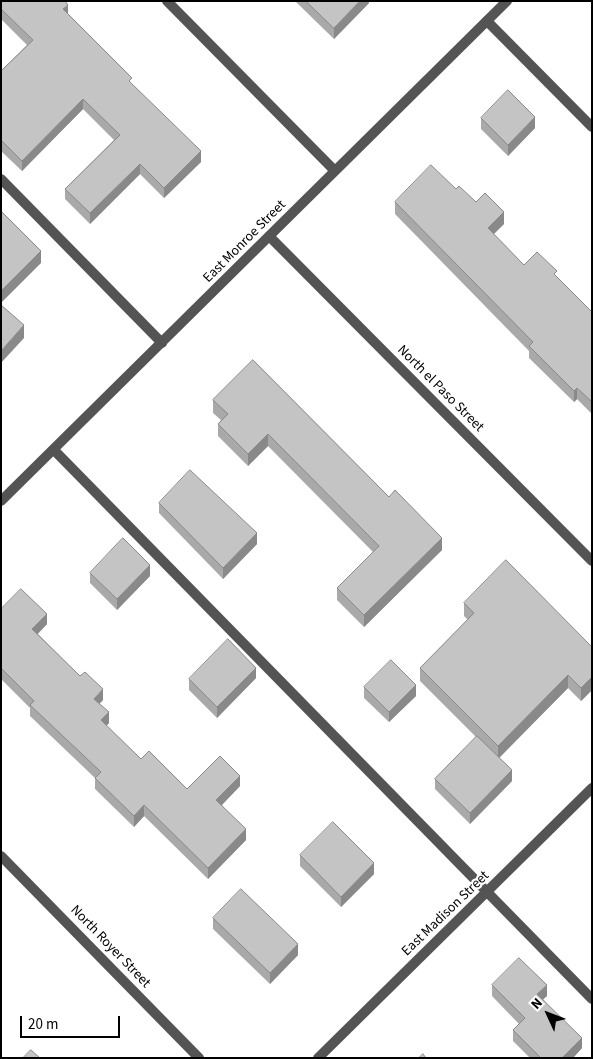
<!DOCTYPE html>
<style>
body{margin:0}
#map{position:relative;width:593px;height:1059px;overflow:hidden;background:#fff;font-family:"Source Sans 3",sans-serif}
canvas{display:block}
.frame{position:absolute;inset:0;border:2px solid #000;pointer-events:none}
.north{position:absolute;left:523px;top:989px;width:50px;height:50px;-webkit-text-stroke:4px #fff;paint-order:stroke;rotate:313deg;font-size:14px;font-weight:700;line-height:20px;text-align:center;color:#000}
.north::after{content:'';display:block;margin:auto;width:18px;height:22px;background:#000;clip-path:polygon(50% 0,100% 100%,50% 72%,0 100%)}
.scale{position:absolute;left:20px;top:1016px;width:100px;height:22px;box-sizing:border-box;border:2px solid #000;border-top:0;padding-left:6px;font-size:15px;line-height:18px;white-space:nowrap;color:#000;-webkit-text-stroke:4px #fff;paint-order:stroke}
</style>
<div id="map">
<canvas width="593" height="1059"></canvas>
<div class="frame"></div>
<div class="north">N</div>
<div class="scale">20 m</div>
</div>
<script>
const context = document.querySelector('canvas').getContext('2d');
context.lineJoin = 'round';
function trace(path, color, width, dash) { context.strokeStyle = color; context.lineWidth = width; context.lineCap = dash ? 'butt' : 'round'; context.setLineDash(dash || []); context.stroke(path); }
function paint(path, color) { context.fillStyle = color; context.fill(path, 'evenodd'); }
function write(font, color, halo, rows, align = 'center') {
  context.font = font + ' "Source Sans 3",sans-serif'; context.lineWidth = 4.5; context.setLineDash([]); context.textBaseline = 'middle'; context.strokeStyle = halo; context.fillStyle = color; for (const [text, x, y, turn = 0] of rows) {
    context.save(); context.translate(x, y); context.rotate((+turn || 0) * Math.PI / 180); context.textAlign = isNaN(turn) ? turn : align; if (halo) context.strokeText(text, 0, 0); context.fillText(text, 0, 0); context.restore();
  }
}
const lane = new Path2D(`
 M 487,21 L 592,127
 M 1,179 L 162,343
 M 54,450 L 592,999`);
const street = new Path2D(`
 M 167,1 L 335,171
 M 269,236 L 592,561
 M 1,501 L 507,1
 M 1,856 L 199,1058
 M 318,1058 L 592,788`);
const wall = new Path2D(`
 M 1,1 L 68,14 L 132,84 L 201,162 L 164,198 L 140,174 L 90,224 L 65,199 L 65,189 L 114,140 L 83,109 L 22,171 L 1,151 L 1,71 L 27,45 L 1,19 Z
 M 295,1 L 369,1 L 369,3 L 334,39 Z
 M 481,118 L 535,128 L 508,156 L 481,129 Z
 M 456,189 L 476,202 L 504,224 L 493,234 L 524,265 L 557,277 L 592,312 L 592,414 L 577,399 L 574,402 L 529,358 L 529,351 L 395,214 L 395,202 Z
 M 253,360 L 442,550 L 364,627 L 337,600 L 337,588 L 373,552 L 268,446 L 248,466 L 218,436 L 218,424 L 221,420 L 213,413 L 213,400 Z
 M 159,503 L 257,544 L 223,579 L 159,513 Z
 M 90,573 L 150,576 L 117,610 L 90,583 Z
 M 464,603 L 592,647 L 592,690 L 581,701 L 568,688 L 499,758 L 512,781 L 470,824 L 435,789 L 435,779 L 476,737 L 420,681 L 420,668 L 468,620 L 464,616 Z
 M 1,609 L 47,624 L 38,634 L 103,700 L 99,704 L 109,723 L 106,726 L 141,759 L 187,789 L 240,786 L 222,805 L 246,840 L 208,879 L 144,816 L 134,827 L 95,789 L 95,778 L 30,716 L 30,708 L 1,679 Z
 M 256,678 L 217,718 L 189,690 L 189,679 Z
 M 364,687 L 416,696 L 389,722 L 364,698 Z
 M 300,855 L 374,874 L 341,907 L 300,866 Z
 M 213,918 L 298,955 L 270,984 L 213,929 Z
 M 492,985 L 547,996 L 543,999 L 582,1048 L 573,1058 L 530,1058 L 513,1041 L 513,1030 L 519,1024 L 492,996 Z`);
const shadedWall = new Path2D(`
 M 360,1 L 369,1 L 369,3 L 334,39 L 334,28 Z
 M 68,5 L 68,15 L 63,9 Z
 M 83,99 L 83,109 L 22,171 L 22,161 Z
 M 535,117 L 535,128 L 508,156 L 508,145 Z
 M 201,151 L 201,162 L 164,198 L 164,188 Z
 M 140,164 L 140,174 L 90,224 L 90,213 Z
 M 504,212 L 504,224 L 488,240 L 488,228 Z
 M 41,251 L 41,263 L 1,303 L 1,291 Z
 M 24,325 L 24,338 L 1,363 L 1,351 Z
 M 577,388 L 577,399 L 574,402 L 574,391 Z
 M 268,434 L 268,446 L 248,466 L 248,454 Z
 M 257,533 L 257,544 L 223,579 L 223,568 Z
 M 442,538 L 442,550 L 364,627 L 364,615 Z
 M 150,565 L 150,576 L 117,610 L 117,599 Z
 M 47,614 L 47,624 L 32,639 L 32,629 Z
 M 256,668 L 256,678 L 217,718 L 217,707 Z
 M 568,675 L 568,688 L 498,759 L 498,746 Z
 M 592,677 L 592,690 L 581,701 L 581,688 Z
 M 416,685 L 416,696 L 389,722 L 389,712 Z
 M 103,689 L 103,700 L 94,709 L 94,699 Z
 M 109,712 L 109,723 L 101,731 L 101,720 Z
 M 512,770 L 512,781 L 470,824 L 470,813 Z
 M 240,776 L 240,786 L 216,811 L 216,800 Z
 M 144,805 L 144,816 L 134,827 L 134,816 Z
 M 246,829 L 246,840 L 208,879 L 208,868 Z
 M 374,863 L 374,874 L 341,907 L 341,897 Z
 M 298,944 L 298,955 L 270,984 L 270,973 Z
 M 547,985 L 547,996 L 537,1005 L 537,994 Z
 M 582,1038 L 582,1048 L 573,1058 L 562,1058 Z`);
const building = new Path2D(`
 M 1,1 L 65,1 L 68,5 L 63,9 L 132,78 L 129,81 L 201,151 L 164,188 L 140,164 L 90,213 L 65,189 L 120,135 L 83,99 L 22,161 L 1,140 L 1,71 L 33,40 L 1,9 Z
 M 306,1 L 360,1 L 334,28 Z
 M 508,90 L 535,117 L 508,145 L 481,118 Z
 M 431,165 L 456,189 L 459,186 L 476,202 L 485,193 L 504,212 L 488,228 L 524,265 L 537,252 L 557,271 L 554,274 L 592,312 L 592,402 L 577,388 L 574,391 L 529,346 L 533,342 L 395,202 Z
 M 1,211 L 41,251 L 1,291 Z
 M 1,305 L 24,325 L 1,351 Z
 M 253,360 L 389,497 L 395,490 L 442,538 L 364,615 L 337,588 L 379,546 L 268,434 L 248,454 L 218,424 L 228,414 L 213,400 Z
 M 190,470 L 257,533 L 223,568 L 159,503 Z
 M 123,538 L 150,565 L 117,599 L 90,573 Z
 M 506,560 L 592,647 L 592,677 L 581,688 L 568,675 L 498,746 L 420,668 L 474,613 L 464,603 Z
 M 21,589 L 47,614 L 32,629 L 80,676 L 85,672 L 103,689 L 94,699 L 109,712 L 101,720 L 141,759 L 149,751 L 187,789 L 220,756 L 240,776 L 216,800 L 246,829 L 208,868 L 144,805 L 134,816 L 95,778 L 101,772 L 30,705 L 34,701 L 1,668 L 1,609 Z
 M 228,639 L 256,668 L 217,707 L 189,679 Z
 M 391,660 L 416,685 L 389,712 L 364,687 Z
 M 477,736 L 512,770 L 470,813 L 435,779 Z
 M 333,822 L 374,863 L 341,897 L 300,855 Z
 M 241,889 L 298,944 L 270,973 L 213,918 Z
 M 519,958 L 547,985 L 537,994 L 582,1038 L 562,1058 L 541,1058 L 513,1030 L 525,1018 L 492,985 Z
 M 31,1050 L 40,1058 L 23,1058 Z
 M 423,1054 L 426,1058 L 419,1058 Z`);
const streetNames = [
 ["East Monroe Street",245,242,-45],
 ["North el Paso Street",440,389,45],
 ["East Madison Street",446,914,-44],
 ["North Royer Street",110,947,46]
];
trace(lane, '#545454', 10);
trace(street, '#545454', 10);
paint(wall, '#a9a9a9');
paint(shadedWall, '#898989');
paint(building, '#c4c4c4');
trace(building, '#898989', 1);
write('14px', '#000', '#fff', streetNames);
</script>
